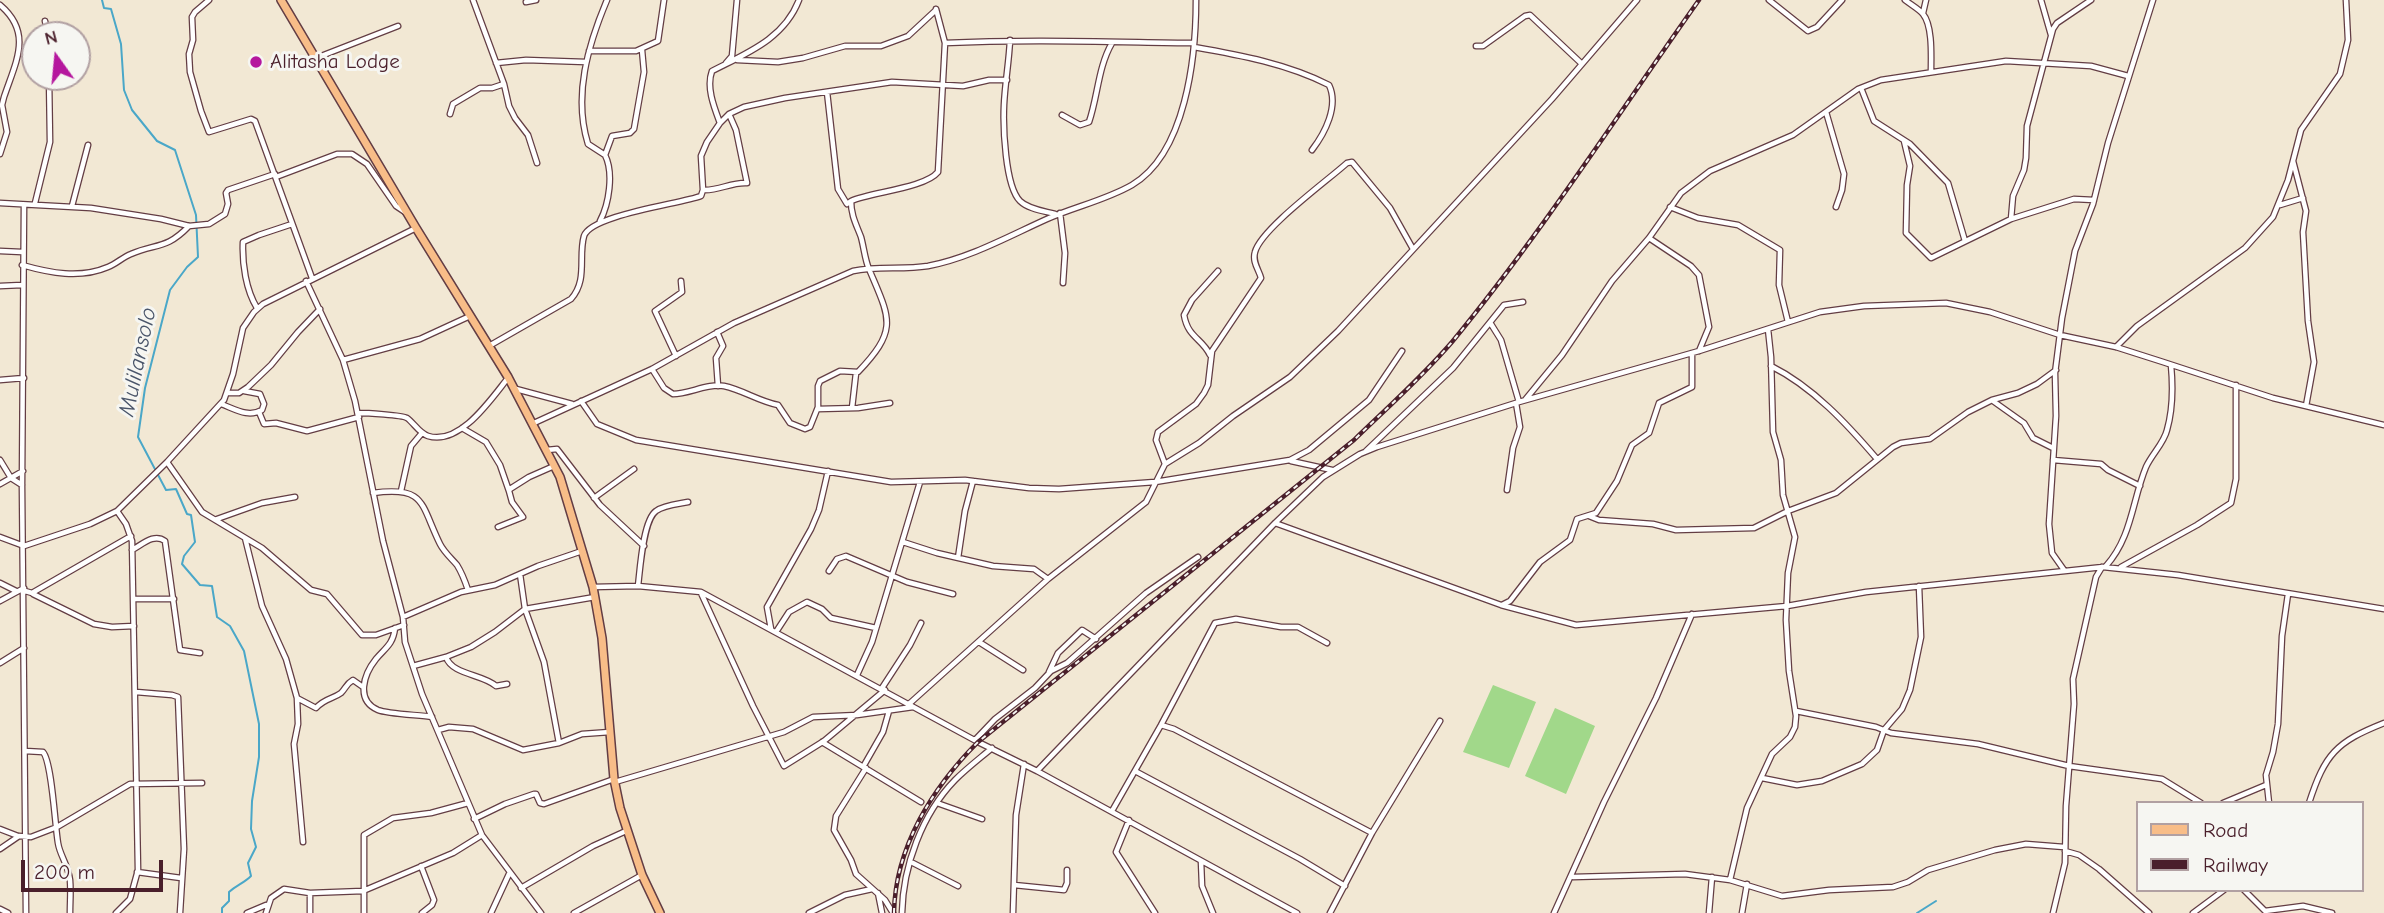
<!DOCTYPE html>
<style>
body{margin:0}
#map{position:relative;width:2384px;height:913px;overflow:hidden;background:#f2e8d4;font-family:"Comic Neue",sans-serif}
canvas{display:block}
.legend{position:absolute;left:2136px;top:801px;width:228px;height:91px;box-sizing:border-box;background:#f6f6f2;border:2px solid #b1a0a2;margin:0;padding:9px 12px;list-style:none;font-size:21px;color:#4a1f2b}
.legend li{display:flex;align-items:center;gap:14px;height:35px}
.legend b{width:35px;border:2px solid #b1a0a2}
.north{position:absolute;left:21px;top:21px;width:70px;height:70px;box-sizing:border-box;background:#f6f6f2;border:2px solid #b1a0a2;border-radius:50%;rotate:345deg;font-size:19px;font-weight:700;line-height:28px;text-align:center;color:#4a1f2b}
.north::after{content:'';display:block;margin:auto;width:24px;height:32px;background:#b5179e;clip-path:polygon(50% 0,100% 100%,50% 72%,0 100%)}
.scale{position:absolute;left:21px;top:860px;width:142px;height:32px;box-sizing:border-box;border:4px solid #4a1f2b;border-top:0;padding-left:9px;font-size:21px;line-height:24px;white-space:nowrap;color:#4a1f2b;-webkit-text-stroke:5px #f6f6f2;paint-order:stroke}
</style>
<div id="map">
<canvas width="2384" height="913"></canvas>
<ul class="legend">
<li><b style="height:9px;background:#f8bd88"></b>Road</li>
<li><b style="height:9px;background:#4a1f2b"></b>Railway</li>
</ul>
<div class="north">N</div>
<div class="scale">200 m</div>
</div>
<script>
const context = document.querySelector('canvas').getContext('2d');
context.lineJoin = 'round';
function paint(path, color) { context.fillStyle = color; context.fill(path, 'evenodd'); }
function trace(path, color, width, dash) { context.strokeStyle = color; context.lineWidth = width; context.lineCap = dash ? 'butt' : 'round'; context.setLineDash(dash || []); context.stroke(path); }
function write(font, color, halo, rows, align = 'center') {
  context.font = font + ' "Comic Neue",sans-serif'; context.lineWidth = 6; context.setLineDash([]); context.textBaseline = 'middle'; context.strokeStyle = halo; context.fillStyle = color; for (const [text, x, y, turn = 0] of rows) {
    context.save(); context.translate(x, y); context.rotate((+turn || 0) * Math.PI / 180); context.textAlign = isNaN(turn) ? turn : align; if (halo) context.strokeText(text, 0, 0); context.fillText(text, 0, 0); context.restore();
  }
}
const green = new Path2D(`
 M 1493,685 L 1536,702 L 1509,768 L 1463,752 Z
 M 1555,708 L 1595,726 L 1566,794 L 1525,776 Z`);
const stream = new Path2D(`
 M 102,0 L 104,8 L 111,9 L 121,44 L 124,90 L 132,110 L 157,141 L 175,150 L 196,215 L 198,257 L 187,267 L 170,290 L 145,388 L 138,437 L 166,490 L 176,489 L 187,514 L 191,515 L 195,542 L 184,556 L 182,564 L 200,585 L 212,586 L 217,617 L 230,626 L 244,651 L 259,724 L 259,757 L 252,801 L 251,829 L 256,847 L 248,863 L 251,876 C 244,883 237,885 229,892 L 229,901 L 222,908 L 222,913
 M 1917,913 L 1936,901`);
const minor = new Path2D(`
 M 209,0 L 195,12 L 192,17 L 193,40 L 189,54 L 190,72 L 201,111 L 209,132 L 251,119 L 255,121 L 312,278
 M 473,0 L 504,84 L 509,106 L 515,118 L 528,135 L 537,163
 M 1769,0 L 1808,31 L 1817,27 L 1842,0
 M 1905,0 C 1910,4 1919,9 1923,14 C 1933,26 1931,58 1931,72
 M 2041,0 L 2051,35
 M 526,2 L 536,0
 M 0,5 C 33,33 16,61 4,97 L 2,105 L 7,132 L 0,154
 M 1923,13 L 1926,0
 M 45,21 L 48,35
 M 1010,40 C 1009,62 1005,83 1004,105 C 1003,126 1005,186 1020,201 C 1028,209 1044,211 1055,214
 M 945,43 C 1028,39 1111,42 1194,43
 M 1476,46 L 1483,46 L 1525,16 L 1530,15 L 1582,64
 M 1194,47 C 1240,55 1288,64 1329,85 C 1339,106 1325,133 1312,150
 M 589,51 L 636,51 L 658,41 L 664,0
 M 316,58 L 398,26
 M 737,60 L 778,62 L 803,58 L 845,46 L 881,46 L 908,36 L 936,10
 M 496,63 L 526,60 L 586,62
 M 726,63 L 732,56 L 737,0
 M 1861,88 L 1874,121 L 1910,144 L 1948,183 L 1965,241
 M 1826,112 L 1844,174 L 1842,190 L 1836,207
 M 450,114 L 453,104 L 480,88 L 492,88 L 504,84
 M 1062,115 L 1080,125 L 1089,122 C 1098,96 1098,67 1112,43
 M 720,123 C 714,107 706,87 712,71 C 747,53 784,39 799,0
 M 1904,141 L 1910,166 L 1907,185 L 1906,233 L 1931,258 L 2011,219 L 2074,199 L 2094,200
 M 605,155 L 612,136 L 630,133 L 634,129 L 644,72 L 642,50
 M 2293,161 L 2306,211 L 2303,232 L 2308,321 L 2314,362 L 2306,406
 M 276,177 L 337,154 L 352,154 L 367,164 L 396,206 L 405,212
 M 703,190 C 719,191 731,182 747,183 L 736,130 L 729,114
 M 851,201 C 872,192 925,188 938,172 L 945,43 L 936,9
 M 0,203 L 91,208 L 161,219 L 189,226 L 209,224 L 225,214 L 228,204 L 226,193 L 228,190 L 275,174
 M 35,203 L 50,142 L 49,77
 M 24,205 L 22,485 L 26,913
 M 2280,205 L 2303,198
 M 72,206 L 88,145
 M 1670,207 L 1698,218 L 1738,225 L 1780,250 L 1779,285 L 1788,322
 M 1060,213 L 1065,253 L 1063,283
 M 2011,219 L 2013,196 L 2024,170 L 2026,158 L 2027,126 L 2053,29 L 2057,23 L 2091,0
 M 600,221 C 609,204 614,173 605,155 L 588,144 C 573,96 588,45 607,0
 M 1649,238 L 1691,266 L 1699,275 L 1709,327 L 1699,351
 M 0,251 L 22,252
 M 22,265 C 50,273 80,279 108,267 C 116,264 123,257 131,254 C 156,243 166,250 189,226
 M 306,281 L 343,360 L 355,401 L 383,541 L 403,617 L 405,642 L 422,694 L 482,835 L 541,913
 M 0,286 L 22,285
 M 257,308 C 246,290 242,264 243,242 L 259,235 L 292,224
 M 1491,324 L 1501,340 L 1519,402
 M 717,332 L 723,346 L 716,358 L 718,386
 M 489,346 L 571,299 C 588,280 578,257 584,236 C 591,215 679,204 701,196 L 703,190 L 701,156 L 707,142 L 720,123 L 729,114 L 744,107 L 785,98 L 892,82 L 963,86 L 989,80 L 1007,80
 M 2116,347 L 2137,326 L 2245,248 L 2273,217 L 2288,180 L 2301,130 L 2340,74 L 2348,40 L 2346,0
 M 1210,355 C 1202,338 1188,338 1184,315 L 1192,300 L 1218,271
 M 676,356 L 655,311 L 682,292 L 681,281
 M 343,360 L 420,339 L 470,316
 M 1771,366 C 1813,387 1847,424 1877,459
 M 652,369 L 664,388 L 673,394 C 689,394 708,383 724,386 C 743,390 758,401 778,405 L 790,423 L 805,429 L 810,427 L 818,407 L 818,386 L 820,381 L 840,371 L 858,372 C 899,329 890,319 869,269 C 865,260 864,248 861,237 C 856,224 851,215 851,201 L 847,204 L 838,189 L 827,92
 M 0,380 L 24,378
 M 516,389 L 572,404
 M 228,393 L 239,393 L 248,387 L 271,365 L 298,332 L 320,309
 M 1525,400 L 1562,355 L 1612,281 L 1649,238 L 1681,193 L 1710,171 L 1793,135 L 1858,89 L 1881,80 L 2006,61 L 2091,66 L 2128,76
 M 581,401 L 597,424 L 636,440 L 891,482 L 965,480 L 1029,488 L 1059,489 L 1155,482 L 1290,460 L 1309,450 L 1369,400 L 1402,351
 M 1993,401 L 2024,423 L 2033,438 L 2053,448
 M 221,404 C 235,409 248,418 262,410 L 264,404 L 260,394 L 244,391
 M 852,408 L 856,373
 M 818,409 L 858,408 L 890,403
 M 259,412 L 264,424 L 276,423 L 307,431 L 359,417
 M 358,413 C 366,413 402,415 407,418 C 414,423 419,433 428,436 C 460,446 491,399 508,378
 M 534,423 L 652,369 L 734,323 L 853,271 C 878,266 903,270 928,266 C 970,258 1009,236 1047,219 C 1074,207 1106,200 1132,185 C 1186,153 1196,57 1196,0
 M 462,428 L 486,442 L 500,465 L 509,491
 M 547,450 L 557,449 L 600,505 L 644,546
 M 1366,451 L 1453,368 L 1504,305 L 1523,302
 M 0,460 L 11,478 L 22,485
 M 2053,460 L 2101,464 L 2108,470 L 2140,486
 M 1291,461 L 1332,470
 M 167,462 L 202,512 L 262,548 L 311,590 L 327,594 L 362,635 L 376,635 L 404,625
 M 1165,464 L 1156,440 L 1158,432 L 1196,404 L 1204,393 L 1208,385 L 1212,351 L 1261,278 C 1259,270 1252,262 1255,252 C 1261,229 1327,181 1347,163 L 1352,162 L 1390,208 L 1413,249
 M 0,484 L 23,471
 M 1507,490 L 1513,448 L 1520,427 L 1516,403
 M 401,491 L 411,446 L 422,433
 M 373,493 C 426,486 420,503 440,544 C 444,552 451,558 457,565 C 462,573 465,581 468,590
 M 594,498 L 634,469
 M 1589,516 L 1599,520 L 1653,524 L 1676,530 L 1754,528 L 1788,511 L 1836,493 L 1893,447 L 1901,443 L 1930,439 L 1968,412 L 1992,400 L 2018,393 L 2037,384 L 2056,370
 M 217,519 L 262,503 L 295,497
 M 1275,523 L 1501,605 L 1576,625 L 1787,606 L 1866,592 L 2103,567 L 2178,575 L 2384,609
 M 498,527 L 523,517 L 512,502 L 509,491 L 510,489 L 529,477 L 554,466
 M 0,537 L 24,546 L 90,524 L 117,511 L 167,462 L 224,400 L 233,374 L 243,328 L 254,312 L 263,304 L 416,228
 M 245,538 L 262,606 L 286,659 L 297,698 L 316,708 C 325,698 333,699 341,693 C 346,688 346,684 353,680 L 363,687
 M 903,542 L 937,553 L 993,566 L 1034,569 L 1048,579
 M 132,550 C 143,544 154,533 165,541 L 180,650 L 200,653
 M 958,558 L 965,511 L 973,481
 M 2106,566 C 2132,537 2132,501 2146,467 C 2152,454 2164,443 2167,430 C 2173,409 2173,386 2171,365
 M 2121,567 L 2197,525 L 2231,503 L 2236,479 L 2236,385
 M 2064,570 L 2052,553 L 2049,524 L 2056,416 L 2055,373 L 2062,318 L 2075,251 L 2093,204 L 2108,143 L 2153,0
 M 829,571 L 837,559 L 846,556 L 907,582 L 953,594
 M 520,574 L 525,609 L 544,662 L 559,743
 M 0,583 L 16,591
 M 638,586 C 640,570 643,520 656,511 C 664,505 678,504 688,502
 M 593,587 L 638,586 L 701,592 L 978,742 L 1037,771 L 1297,913
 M 25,591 L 32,593 L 131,536
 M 701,593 L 753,706 L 784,766 L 824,741 L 885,690
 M 33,594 L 94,624 L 112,627 L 134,626
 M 133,599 L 174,599
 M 0,601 L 24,588
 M 1502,605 L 1510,601 L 1540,562 L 1570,540 L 1577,519 L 1596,513 L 1617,481 L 1632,445 L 1649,433 L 1659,403 L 1692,387 L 1692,353
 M 403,617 L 461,592 L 495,585 L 538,566 L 582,551
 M 395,628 C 393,645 385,648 376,659 C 364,674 355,700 378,710 C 388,714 419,715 432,717
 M 771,629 L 767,607 L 811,529 L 819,510 L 828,471
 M 776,632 L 789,612 L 807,602 L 822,609 L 831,618 L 876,628
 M 979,642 L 1023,670
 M 446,657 C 452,675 483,674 496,686 L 507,684
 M 0,663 L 24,648
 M 413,666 L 446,657 L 471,647 L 495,632 L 525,609 L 595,597
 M 1049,672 L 1058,653 L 1082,630 L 1096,639
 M 857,675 L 872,642 L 920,482
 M 882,688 L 910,645 L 921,623
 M 136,692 L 172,695 L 178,697 L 184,849 L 180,913
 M 297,698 L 298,724 L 294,744 L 303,842
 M 909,704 L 1048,579 L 1146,502 L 1165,464 L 1199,443 L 1233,416 L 1290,377 L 1338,331 L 1552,99 L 1637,0
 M 1796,711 L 1876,727 L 1891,733 L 1978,744 L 2069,766 L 2162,779 L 2201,803
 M 1161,725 L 1174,729 L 1372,833
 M 438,730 L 449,727 L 473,729 L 523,750 L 559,743 L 582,734 L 610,732
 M 975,740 L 995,719 L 1035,688 L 1051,671 L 1067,663 L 1146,593 L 1198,557
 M 822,742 L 921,802
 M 25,751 L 43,752 C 52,762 55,826 58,843 C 60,856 68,864 70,880 C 71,891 70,902 70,913
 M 863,767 L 883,732 L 889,711
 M 866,768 L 836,816 L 834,830 L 851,860 L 856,874 L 885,900 L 893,913
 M 1037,771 L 1275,523 L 1323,477 L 1360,454 L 1377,447 L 1519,402 L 1699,351 L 1820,312 L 1864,306 L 1946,303 L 1990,312 L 2060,335 L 2116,347 L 2163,362 L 2273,398 L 2384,425
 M 1135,771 L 1300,859 L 1345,886
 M 1762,778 L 1797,785 L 1822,781 L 1862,764 L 1877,750 L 1884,730 L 1902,709 L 1910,690 L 1921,637 L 1919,586
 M 615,782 L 784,732 L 813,717 L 857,715 L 913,707
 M 937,803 L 982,819
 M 2223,803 L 2266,785
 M 2269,803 L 2266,775 L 2273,752 L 2278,724 L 2282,636 L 2288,594
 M 2309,803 C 2325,754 2336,742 2384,723
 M 1112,811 L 1161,725 L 1215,623 L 1236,619 L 1281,627 L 1298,627 L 1327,643
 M 474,819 L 505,804 L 534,794 L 536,794 L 540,803 L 544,804 L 614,779
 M 1129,820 L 1116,852 L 1155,913
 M 0,829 L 18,836
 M 0,849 L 19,836 L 31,837 L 57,827 L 130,784 L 202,783
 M 2065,851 L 2079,855 L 2099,869 L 2149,913
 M 1201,861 L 1202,886 L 1213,913
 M 911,862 L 958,886
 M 421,866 L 434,900 L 432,905 L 422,913
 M 137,872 L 181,878
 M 1573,877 L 1685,874 L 1730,880 L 1782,896 L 1829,890 L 1893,887 L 1908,882 L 1928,870 L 1995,850 L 2026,844 L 2064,847
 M 1730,880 L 1747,808 L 1772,754 L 1790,737 L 1795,727 L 1796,716 L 1789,671 L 1786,620 L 1788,573 L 1795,537 L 1783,495 L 1781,460 L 1773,432 L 1771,357 L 1768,329
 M 1014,885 L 1064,890 L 1067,883 L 1067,870
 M 521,888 L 593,846 L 626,831
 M 2244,890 L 2265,911 L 2303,906 L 2332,913
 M 878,893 L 882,913
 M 0,909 L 8,913
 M 116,913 L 130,899 L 138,870 L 132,541 L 126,524 L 117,511
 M 247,913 L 266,905
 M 266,913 L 271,898 L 284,889 L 310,893 L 363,891 L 453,853 L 482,835
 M 310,913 L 310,893
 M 364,913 L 364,835 L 393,818 L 431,813 L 468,803
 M 491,913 L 509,874
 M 574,913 L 642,875
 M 809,913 L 845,895 L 872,889
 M 902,913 C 903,866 922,814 955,780 C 966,769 979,759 992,748
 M 1013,913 L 1016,815 L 1024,764
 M 1330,913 L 1372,833 L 1440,721
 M 1554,913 L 1604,802 L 1656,698 L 1692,614
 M 1709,913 L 1712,877
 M 1742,913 L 1747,884
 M 2053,913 L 2065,863 L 2066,806 L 2074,704 L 2073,679 L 2096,577 L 2102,567
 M 2193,913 L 2224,890`);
const primary = new Path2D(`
 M 281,0 L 416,228 L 508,377 L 560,477 L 593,587 L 602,638 L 614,779 L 620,808 L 642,875 L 660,913`);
const rail = new Path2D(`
 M 894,913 C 895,847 933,787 978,742 L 1354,440 C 1387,408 1422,377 1452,342 C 1541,234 1618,114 1699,0`);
const markers = [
 [256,62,7,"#b5179e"]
];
const poiNames = [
 ["Alitasha Lodge",270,62]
];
const waterNames = [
 ["Mulilansolo",138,362,-78]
];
paint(green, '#a1d88a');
trace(stream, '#4aa7c8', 2);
trace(minor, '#633d44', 7);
trace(primary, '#633d44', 10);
trace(minor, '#fff', 4.5);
trace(primary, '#f8bd88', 7);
trace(rail, '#4a1f2b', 4.5);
trace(rail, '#f6f6f2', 2, [5]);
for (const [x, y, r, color] of markers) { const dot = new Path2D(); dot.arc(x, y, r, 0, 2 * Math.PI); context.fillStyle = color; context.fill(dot); trace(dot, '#f6f6f2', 2.5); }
write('21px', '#4a1f2b', '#f6f6f2', poiNames, 'left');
write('italic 23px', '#4a556a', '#f6f6f2', waterNames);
</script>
